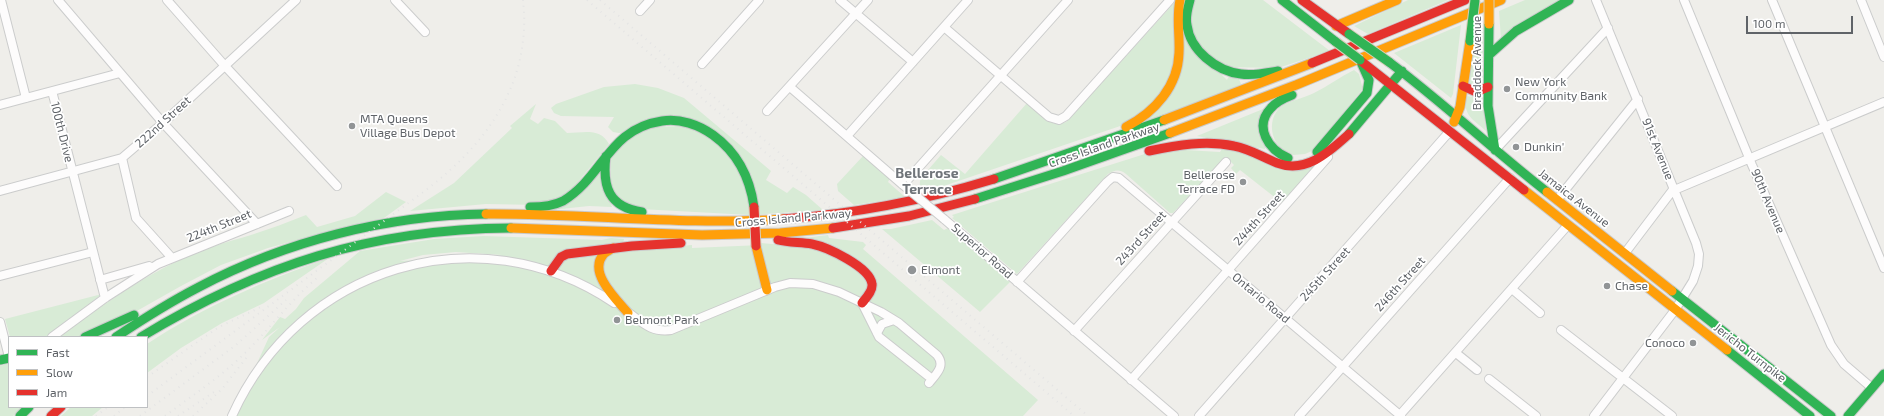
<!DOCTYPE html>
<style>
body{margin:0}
#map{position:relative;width:1884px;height:416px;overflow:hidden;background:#efeeea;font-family:"Exo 2",sans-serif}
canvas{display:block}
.legend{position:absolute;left:8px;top:336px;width:140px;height:72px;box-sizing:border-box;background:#fff;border:1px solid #bfc1c3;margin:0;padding:5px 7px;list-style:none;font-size:12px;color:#5f6368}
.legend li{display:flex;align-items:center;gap:8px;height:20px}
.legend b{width:20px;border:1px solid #bfc1c3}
.scale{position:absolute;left:1746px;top:16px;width:107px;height:18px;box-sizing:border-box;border:2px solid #5f6368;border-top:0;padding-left:5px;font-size:12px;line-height:14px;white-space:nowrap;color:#5f6368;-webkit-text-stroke:3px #fff;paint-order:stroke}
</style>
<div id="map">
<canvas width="1884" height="416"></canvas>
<ul class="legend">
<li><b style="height:5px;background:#30b455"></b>Fast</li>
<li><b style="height:5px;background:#ff9f0a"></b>Slow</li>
<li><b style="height:5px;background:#e5322d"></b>Jam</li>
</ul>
<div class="scale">100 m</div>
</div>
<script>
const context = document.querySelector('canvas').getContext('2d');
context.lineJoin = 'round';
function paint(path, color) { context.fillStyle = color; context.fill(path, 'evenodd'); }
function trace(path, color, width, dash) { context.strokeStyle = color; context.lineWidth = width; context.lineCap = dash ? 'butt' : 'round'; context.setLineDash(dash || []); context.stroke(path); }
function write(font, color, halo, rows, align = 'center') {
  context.font = font + ' "Exo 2",sans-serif'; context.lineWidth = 3.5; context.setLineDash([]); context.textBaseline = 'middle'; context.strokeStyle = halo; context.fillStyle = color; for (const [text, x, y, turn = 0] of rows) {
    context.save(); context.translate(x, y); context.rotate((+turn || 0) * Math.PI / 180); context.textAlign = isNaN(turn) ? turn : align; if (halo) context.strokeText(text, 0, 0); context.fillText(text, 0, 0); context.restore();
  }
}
const green = new Path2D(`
 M 1196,0 L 1263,0 L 1330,51 L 1278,68 L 1225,67 L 1203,51 L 1191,30 L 1192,5 Z
 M 1408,0 L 1448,0 L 1368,34 L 1354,26 Z
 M 1525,0 L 1561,0 L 1501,39 L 1499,11 Z
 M 1175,2 C 1175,37 1179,76 1155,104 C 1149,111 1139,116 1132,122 L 926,192 C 921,188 918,185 921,178 L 941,155 L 965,174 L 1027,103 C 1039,113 1050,129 1066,122 Z
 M 1477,23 L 1486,24 L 1485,82 L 1482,88 L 1471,87 L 1468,81 Z
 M 1182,24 L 1217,70 L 1227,80 L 1229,76 L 1238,77 L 1241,84 L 1227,92 L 1137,125 L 1164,103 Z
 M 1461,25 L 1453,94 L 1451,98 L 1394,53 Z
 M 1354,70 L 1359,74 L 1362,86 L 1365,86 L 1314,150 L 1305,154 L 1293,155 C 1289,153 1284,150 1280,147 C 1269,136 1269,115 1282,106 C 1292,100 1304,98 1314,93 C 1328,86 1340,77 1354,70 Z
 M 635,84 L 658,88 L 684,98 L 771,171 L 766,180 L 787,193 L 793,187 L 806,195 L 823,210 L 750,215 L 640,209 L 627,206 L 611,190 L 611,160 L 621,145 L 637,133 L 654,127 L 686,126 L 711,139 L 750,171 L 688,119 L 619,133 L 613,132 L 608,127 L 614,117 L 561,116 L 554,113 L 551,108 L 556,104 L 604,87 Z
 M 1466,96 L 1482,98 L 1486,131 C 1473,119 1463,116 1466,96 Z
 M 536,104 L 530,119 L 538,124 L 544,118 L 555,121 L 567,133 C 583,133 600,127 609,144 L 569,193 L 538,205 L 486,204 L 410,211 L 454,183 L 512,128 L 510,126 Z
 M 1268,107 L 1265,149 L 1197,136 Z
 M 1222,149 L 1316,166 L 1282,203 L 1240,170 L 1236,174 L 1231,168 L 1234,165 L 1226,157 L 1173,213 L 1170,213 L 1126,174 C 1119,169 1115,170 1108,174 L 1017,274 L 952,218 L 954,217 L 952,215 L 1148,153 L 1185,150 L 1220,152 Z
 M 863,156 L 890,178 L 888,182 L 905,197 L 854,205 L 838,191 L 837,184 Z
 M 598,171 L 612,207 L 589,206 L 551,210 Z
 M 386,192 L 406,202 L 384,218 L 353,225 L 268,248 L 221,265 L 181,286 L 135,312 L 80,337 L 59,337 C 98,308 136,281 179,260 C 202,249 227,242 251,235 C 270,229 288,222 306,215 L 317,227 L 355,216 Z
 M 932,220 L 944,230 L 948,228 L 1010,282 L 980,312 L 882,229 L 891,229 Z
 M 828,235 L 829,238 L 863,242 L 866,245 L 863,249 L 1038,400 L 1023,416 L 233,416 L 269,337 L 280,327 L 262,340 L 280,317 L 285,319 L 296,309 L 304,298 L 360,251 L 434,239 L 484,236 L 602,240 L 611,238 L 624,239 L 623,243 L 650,249 L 692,245 L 692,248 L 761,245 L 761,243 L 783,245 L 804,238 ZM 456,252 L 502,255 L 400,261 L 423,255 Z
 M 329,258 L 264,303 L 222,323 L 181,348 L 147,373 L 147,344 C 203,307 266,280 329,258 Z
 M 102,294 L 56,331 L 45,337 L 10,337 L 5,319 Z
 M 9,363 L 9,407 L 22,407 L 13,416 L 0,416 L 0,366 Z
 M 71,407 L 103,407 L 92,416 L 61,416 Z`);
const street = new Path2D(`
 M 1,0 L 26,98
 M 58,0 L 163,123 L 257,224
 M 167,0 L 225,66 L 337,186
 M 395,0 L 425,32
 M 840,0 L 913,62
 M 1684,0 L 1752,165 L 1831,345 L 1844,364 L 1872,388
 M 1772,0 L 1884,268
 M 1861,0 L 1884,57
 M 640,11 L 650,0
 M 944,27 L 1049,117 L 1059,120 L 1066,116 L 1170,0
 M 702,64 L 759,0
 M 790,87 L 903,185 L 1068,0
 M 52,91 L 105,298
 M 0,105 L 120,73
 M 767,111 L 868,0
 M 847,136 L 968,0
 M 1495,150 L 1608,28
 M 122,158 L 136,218 L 172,258
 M 0,191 L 122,158 L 163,123 L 296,0
 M 1557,200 L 1638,99
 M 944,219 L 1174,416
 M 1625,253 L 1672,191 L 1884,102
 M 0,276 L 93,252
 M 100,280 L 149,266
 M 1017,282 L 1107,182 L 1113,177 L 1119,178 L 1401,416
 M 1512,289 L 1540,313
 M 862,303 L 879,337 L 932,379
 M 625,310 C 641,321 650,333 671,330 L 775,287 L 790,283 L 813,284 L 839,292 L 881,312 L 899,323 L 937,355 C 946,366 936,374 929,383
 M 0,322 L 9,357
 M 1561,330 L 1672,416
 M 1074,331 L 1226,162
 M 877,333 L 882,324 L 894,320
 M 52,337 L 105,298 L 158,264 L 289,211
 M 1456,353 L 1477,370
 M 1489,379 L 1536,416
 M 1131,380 L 1328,157
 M 232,416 C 299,267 477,211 614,303
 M 1199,416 L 1450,131
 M 1299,416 L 1510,178
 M 1399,416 L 1568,225
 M 1594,416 L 1675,310 L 1693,281 L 1698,266 L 1699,254 L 1696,243 L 1596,0`);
const fast = new Path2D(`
 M 1190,0 C 1188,8 1185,16 1187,25 C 1190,50 1216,71 1241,74 C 1253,76 1266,73 1278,71
 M 1282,0 L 1336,42
 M 1489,24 L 1488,106 L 1495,150
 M 1489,55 L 1516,31 L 1569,0
 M 1389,62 C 1444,103 1493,150 1547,192
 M 1349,134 L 1402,71
 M 1317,152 L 1367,93 L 1369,80 L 1360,60
 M 606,156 C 602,187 609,207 642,212
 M 1288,158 C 1269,150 1253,127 1271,108 C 1276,102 1284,98 1292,95
 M 994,179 L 1164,120
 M 975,199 L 1063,171 L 1170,133
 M 530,207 C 541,207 553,206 563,201 C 604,176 608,129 662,121 C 680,118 699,125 713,135 C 738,153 750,178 754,207
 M 1672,291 L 1831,416
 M 85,337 L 134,315
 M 116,337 C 143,319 170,302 199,287 C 286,241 388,215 486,214
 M 141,337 C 260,265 371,229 511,228
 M 1727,350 L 1810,416
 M 0,360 L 9,358
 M 20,416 L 29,407
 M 1848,416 L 1884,374`);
const slow = new Path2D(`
 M 1336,26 L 1397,0
 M 1164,120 L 1312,63
 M 1454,122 L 1460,107 L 1470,41
 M 1126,127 C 1155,112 1178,86 1179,53 C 1180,35 1176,18 1180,0
 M 1170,133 L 1296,85 L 1501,0
 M 1524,190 L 1727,350
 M 1547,192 L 1672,291
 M 486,214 C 585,213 684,226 783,219
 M 511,228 L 702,235 L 780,233 L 833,228
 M 756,246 L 767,290
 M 613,248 C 610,250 605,252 603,255 C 588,273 617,300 628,313`);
const jam = new Path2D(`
 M 1302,0 L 1349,34
 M 1361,61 L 1524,190
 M 1312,63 L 1465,0
 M 1463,86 L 1476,92 L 1488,87
 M 1149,151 C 1177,145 1206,140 1234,146 C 1250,149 1262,157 1277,163 C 1306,174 1329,152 1349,134
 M 783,219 C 855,214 925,200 994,179
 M 833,228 L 909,216 L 975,199
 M 778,240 C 789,243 801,242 812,244 C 827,247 870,267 872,284 C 873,291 866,298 862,303
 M 551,271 L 561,257 L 567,254 L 632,246 L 681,243
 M 51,416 L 61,407`);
const rail = new Path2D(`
 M 587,0 L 1074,416
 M 600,0 L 1088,416
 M 147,377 L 219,327 L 261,307
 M 147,396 L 426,190 C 488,143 532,81 523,0
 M 96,416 L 108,407
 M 114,416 L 125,407
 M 140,416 L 236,345 L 286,300
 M 165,416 C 193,395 222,376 247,351 C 271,327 291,300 317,278
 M 178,416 L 214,392
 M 193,416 L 222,389 L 247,357`);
const streetBridge = new Path2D(`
 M 903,185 L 944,219`);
const fastBridge = new Path2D(`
 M 1349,34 L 1389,62
 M 1470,41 L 1475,0
 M 1336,42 L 1360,60`);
const slowBridge = new Path2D(`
 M 1489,0 L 1489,24`);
const jamBridge = new Path2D(`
 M 754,207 L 756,246`);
const markers = [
 [1507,89,4,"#919496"],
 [352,126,4,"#919496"],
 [1516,147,4,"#919496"],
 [1243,182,4,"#919496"],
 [912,270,5,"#919496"],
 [1607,286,4,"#919496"],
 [617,320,4,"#919496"],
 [1693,343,4,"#919496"]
];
const streetNames = [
 ["Braddock Avenue",1477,63,-90],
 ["222nd Street",163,122,-42],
 ["100th Drive",62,132,76],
 ["Cross Island Parkway",1104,145,-19],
 ["91st Avenue",1658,149,68],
 ["Jamaica Avenue",1574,198,38],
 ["90th Avenue",1768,201,67],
 ["Cross Island Parkway",793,218,-5],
 ["244th Street",1259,218,-48],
 ["224th Street",219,226,-22],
 ["243rd Street",1141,238,-48],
 ["Superior Road",982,251,41],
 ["245th Street",1325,274,-48],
 ["246th Street",1400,284,-48],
 ["Ontario Road",1261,298,40],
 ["Jericho Turnpike",1750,353,38]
];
const poiNames = [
 ["New York",1515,82],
 ["Community Bank",1515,96],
 ["MTA Queens",360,119],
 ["Village Bus Depot",360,133],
 ["Dunkin'",1524,147],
 ["Bellerose",1235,175,"right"],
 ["Terrace FD",1235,189,"right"],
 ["Elmont",921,270],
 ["Chase",1615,286],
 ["Belmont Park",625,320],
 ["Conoco",1685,343,"right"]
];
const quarterNames = [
 ["Bellerose",927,173],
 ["Terrace",927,189]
];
paint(green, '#d8ebd6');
trace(street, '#cbcccc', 10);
trace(fast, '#cacacb', 11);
trace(slow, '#cacacb', 11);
trace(jam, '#cacacb', 11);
trace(street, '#fdfcfc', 8);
trace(fast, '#30b455', 9);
trace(slow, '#ff9f0a', 9);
trace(jam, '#e5322d', 9);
trace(rail, '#e4e4e4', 2, [1, 5]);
trace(streetBridge, '#cbcccc', 10, []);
trace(fastBridge, '#d7ceb8', 11, []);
trace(slowBridge, '#d7ceb8', 11, []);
trace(jamBridge, '#d7ceb8', 11, []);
trace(streetBridge, '#fdfcfc', 8);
trace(fastBridge, '#30b455', 9);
trace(slowBridge, '#ff9f0a', 9);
trace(jamBridge, '#e5322d', 9);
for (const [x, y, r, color] of markers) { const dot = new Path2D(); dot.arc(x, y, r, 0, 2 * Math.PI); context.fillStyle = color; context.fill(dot); trace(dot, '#fff', 1.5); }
write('12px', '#5f6368', '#fff', streetNames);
write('12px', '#5f6368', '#fff', poiNames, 'left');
write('bold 14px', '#70757a', '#fff', quarterNames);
</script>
